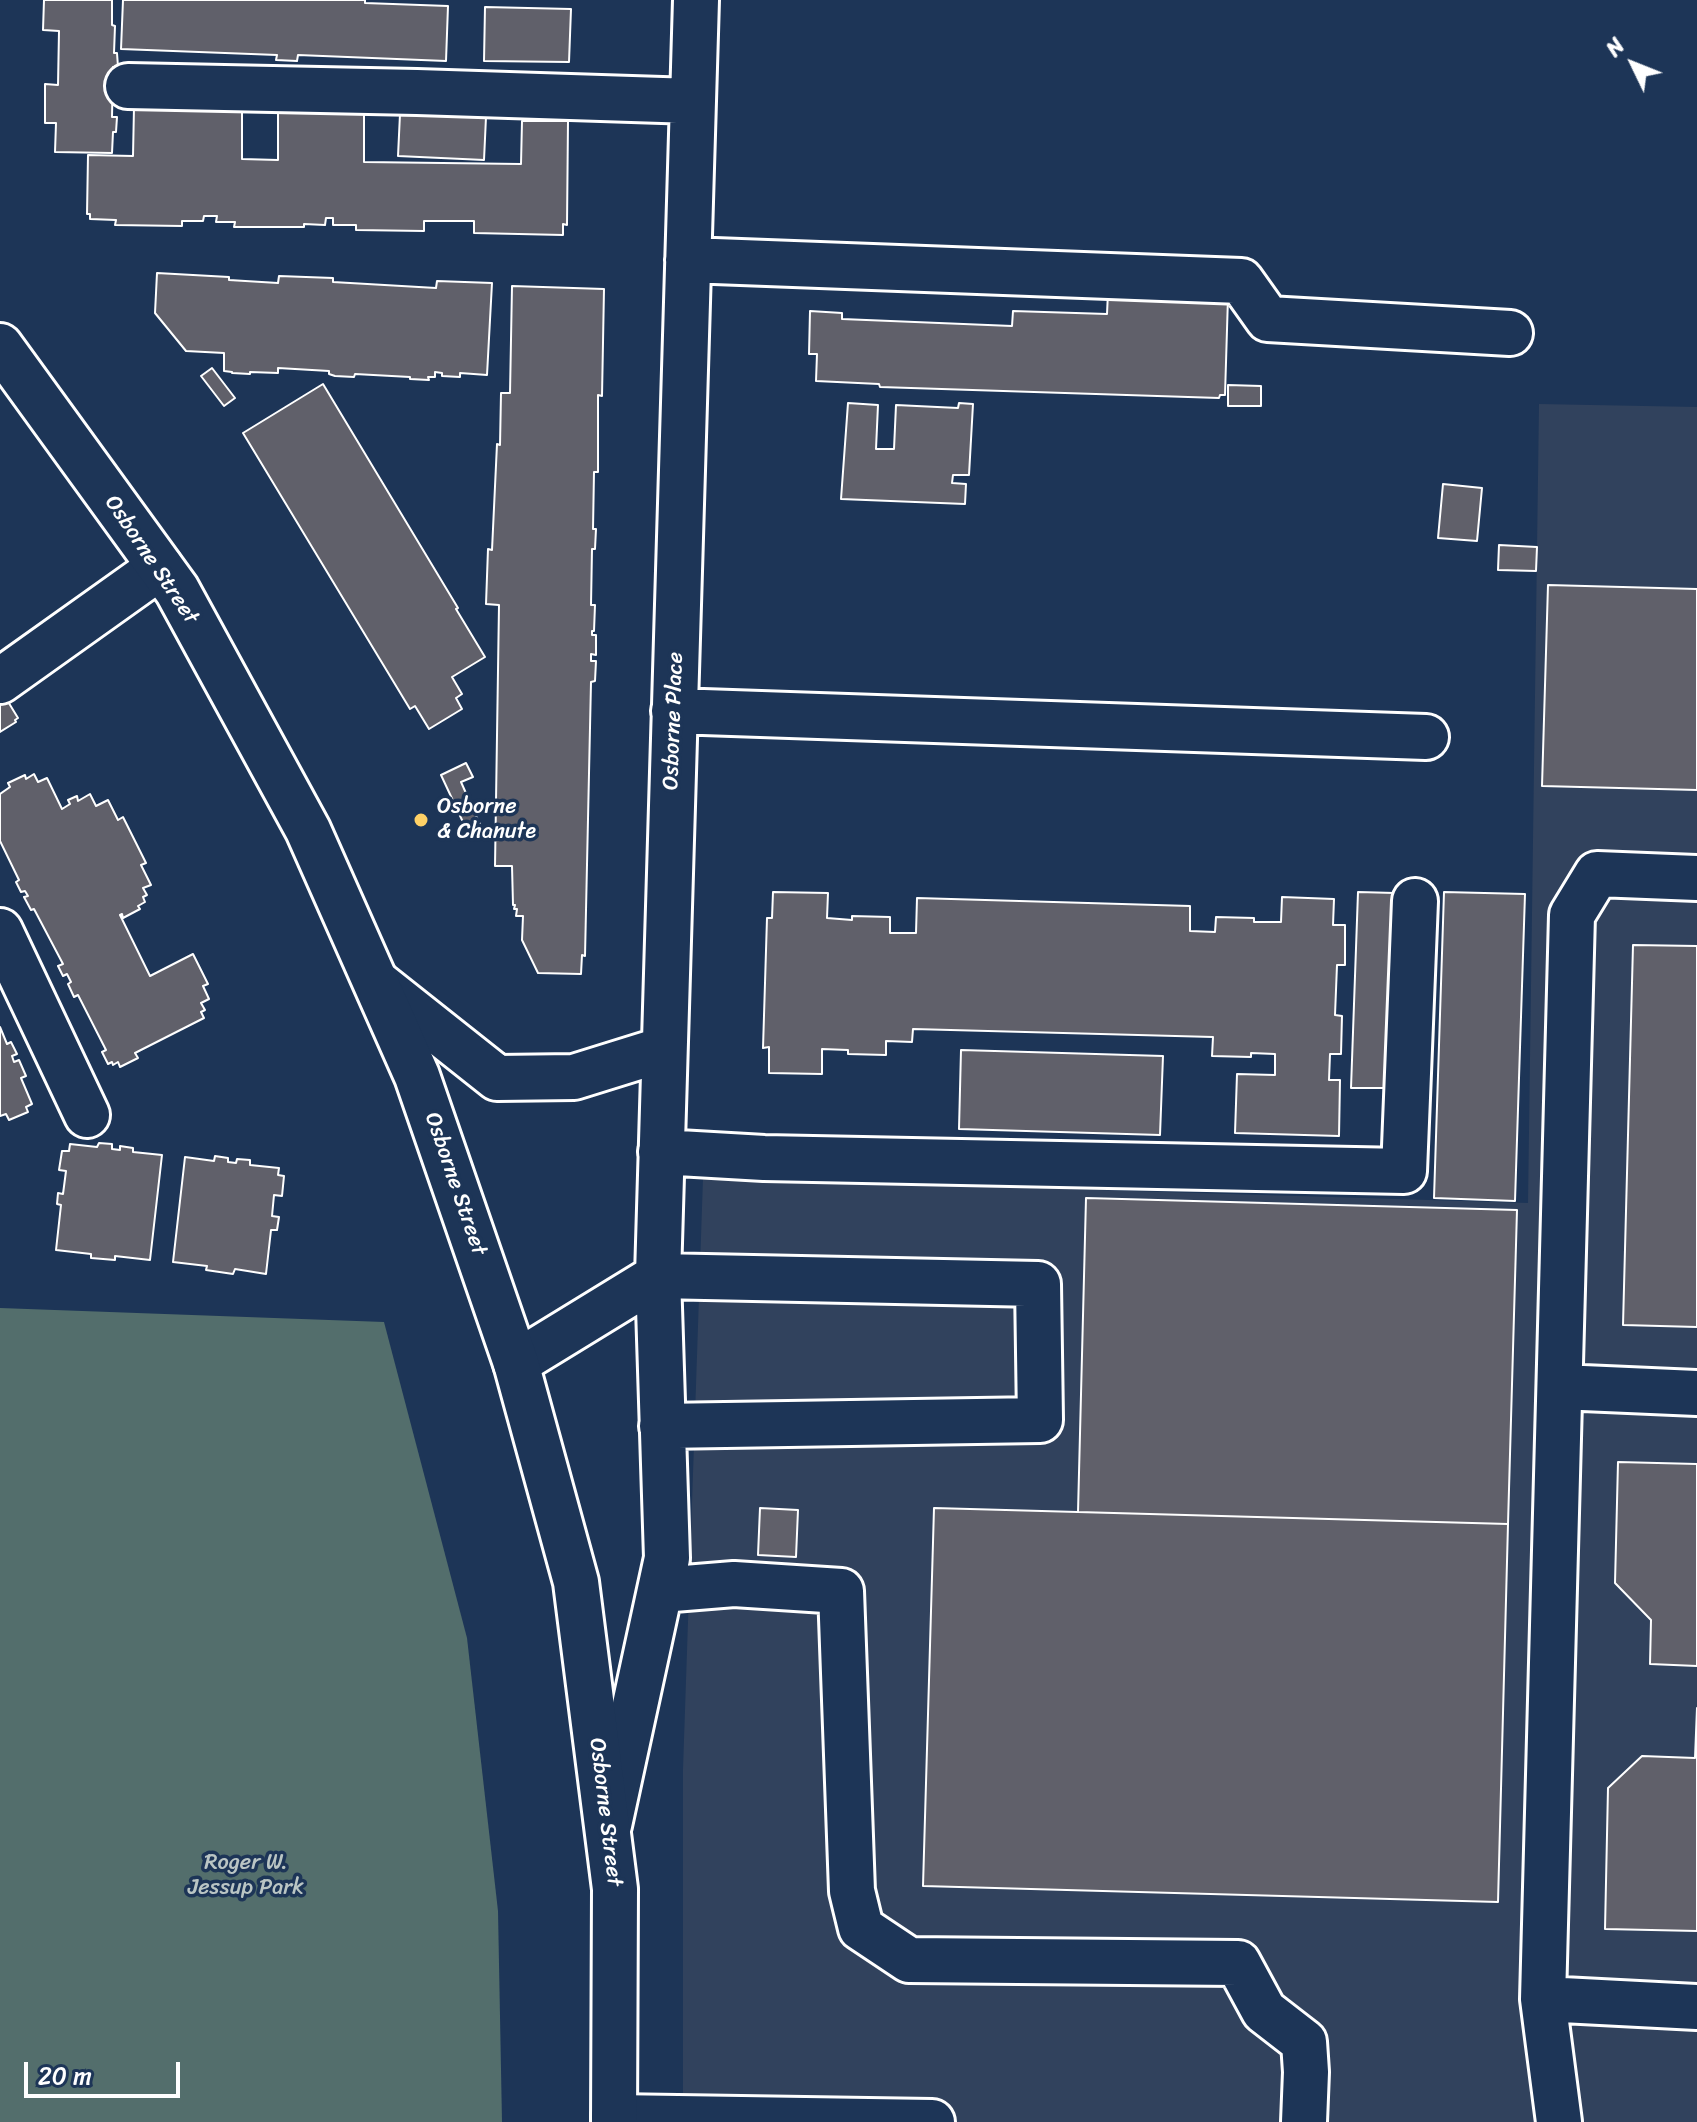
<!DOCTYPE html>
<style>
body{margin:0}
#map{position:relative;width:1697px;height:2122px;overflow:hidden;background:#1d3557;font-family:Sriracha,sans-serif}
canvas{display:block}
.north{position:absolute;left:1593px;top:24px;width:80px;height:80px;-webkit-text-stroke:6px #1d3557;paint-order:stroke;rotate:313deg;font-size:22px;font-weight:700;line-height:32px;text-align:center;color:#fff}
.north::after{content:'';display:block;margin:auto;width:28px;height:36px;background:#fff;clip-path:polygon(50% 0,100% 100%,50% 72%,0 100%)}
.scale{position:absolute;left:24px;top:2062px;width:156px;height:36px;box-sizing:border-box;border:4px solid #fff;border-top:0;padding-left:10px;font-size:24px;line-height:28px;white-space:nowrap;color:#fff;-webkit-text-stroke:6px #1d3557;paint-order:stroke}
</style>
<div id="map">
<canvas width="1697" height="2122"></canvas>
<div class="north">N</div>
<div class="scale">20 m</div>
</div>
<script>
const context = document.querySelector('canvas').getContext('2d');
context.lineJoin = 'round';
function paint(path, color) { context.fillStyle = color; context.fill(path, 'evenodd'); }
function trace(path, color, width, dash) { context.strokeStyle = color; context.lineWidth = width; context.lineCap = dash ? 'butt' : 'round'; context.setLineDash(dash || []); context.stroke(path); }
function write(font, color, halo, rows, align = 'center') {
  context.font = font + ' Sriracha,sans-serif'; context.lineWidth = 7; context.setLineDash([]); context.textBaseline = 'middle'; context.strokeStyle = halo; context.fillStyle = color; for (const [text, x, y, turn = 0] of rows) {
    context.save(); context.translate(x, y); context.rotate((+turn || 0) * Math.PI / 180); context.textAlign = isNaN(turn) ? turn : align; if (halo) context.strokeText(text, 0, 0); context.fillText(text, 0, 0); context.restore();
  }
}
const built = new Path2D(`
 M 1539,404 L 1697,407 L 1697,2122 L 683,2122 L 683,1769 L 703,1178 L 1528,1203 Z`);
const green = new Path2D(`
 M 0,1308 L 384,1322 L 467,1638 L 498,1911 L 502,2122 L 0,2122 Z`);
const building = new Path2D(`
 M 44,0 L 112,0 L 112,25 L 115,26 L 114,53 L 117,53 L 118,67 L 113,67 L 112,117 L 117,117 L 116,132 L 113,132 L 112,153 L 55,152 L 56,123 L 45,123 L 45,84 L 58,85 L 59,31 L 43,30 Z
 M 123,0 L 365,0 L 365,3 L 448,6 L 446,61 L 298,55 L 297,61 L 276,60 L 277,55 L 121,49 Z
 M 485,7 L 571,9 L 569,62 L 484,61 Z
 M 134,107 L 242,108 L 242,159 L 278,160 L 278,111 L 364,112 L 364,162 L 521,164 L 522,121 L 568,121 L 567,225 L 563,224 L 563,235 L 474,233 L 474,221 L 424,221 L 424,231 L 356,230 L 356,225 L 333,225 L 333,218 L 326,218 L 325,225 L 304,224 L 304,227 L 234,227 L 235,222 L 216,222 L 217,216 L 204,216 L 203,221 L 182,221 L 182,226 L 115,225 L 116,220 L 90,219 L 90,214 L 87,214 L 88,155 L 133,156 Z
 M 400,114 L 486,117 L 484,160 L 398,156 Z
 M 157,273 L 229,277 L 229,280 L 278,283 L 279,276 L 333,278 L 333,282 L 436,288 L 437,281 L 492,283 L 487,375 L 460,373 L 460,377 L 442,376 L 442,373 L 435,372 L 435,377 L 428,377 L 429,380 L 410,379 L 410,377 L 355,374 L 354,377 L 335,376 L 329,374 L 329,371 L 278,368 L 278,373 L 250,372 L 250,374 L 232,373 L 232,372 L 224,371 L 224,353 L 186,351 L 155,313 Z
 M 512,286 L 604,289 L 602,396 L 598,395 L 598,472 L 594,472 L 593,529 L 596,529 L 595,549 L 592,549 L 591,605 L 595,605 L 594,631 L 592,631 L 592,635 L 596,635 L 596,655 L 591,654 L 591,661 L 596,661 L 595,681 L 591,682 L 585,956 L 582,955 L 581,974 L 538,973 L 522,940 L 523,916 L 516,916 L 517,909 L 514,909 L 515,905 L 513,905 L 512,866 L 495,866 L 499,605 L 486,604 L 488,549 L 492,550 L 497,444 L 500,445 L 501,393 L 510,393 Z
 M 1108,292 L 1228,297 L 1225,395 L 1220,395 L 1219,398 L 880,387 L 879,384 L 816,381 L 817,354 L 809,354 L 810,311 L 842,313 L 842,319 L 1012,326 L 1013,311 L 1107,314 Z
 M 212,368 L 235,398 L 224,406 L 201,376 Z
 M 323,384 L 458,608 L 456,609 L 485,657 L 452,677 L 462,694 L 456,698 L 462,709 L 429,729 L 415,706 L 410,709 L 243,433 Z
 M 1228,385 L 1261,386 L 1261,406 L 1228,406 Z
 M 848,403 L 878,405 L 876,449 L 894,449 L 896,405 L 958,408 L 959,403 L 973,404 L 969,475 L 953,475 L 952,483 L 966,484 L 965,504 L 841,499 Z
 M 1443,484 L 1482,488 L 1477,541 L 1438,538 Z
 M 1499,545 L 1537,547 L 1536,571 L 1498,570 Z
 M 1548,585 L 1697,589 L 1697,790 L 1542,786 Z
 M 0,699 L 2,703 L 7,700 L 18,718 L 15,720 L 16,722 L 0,732 Z
 M 466,763 L 473,777 L 461,782 L 482,829 L 469,835 L 441,775 Z
 M 34,774 L 38,782 L 47,778 L 62,809 L 70,804 L 68,800 L 77,796 L 78,801 L 90,794 L 96,806 L 108,800 L 118,820 L 123,817 L 146,863 L 141,865 L 151,885 L 143,888 L 147,895 L 143,897 L 145,902 L 138,906 L 140,909 L 123,918 L 122,914 L 120,915 L 150,976 L 193,954 L 208,984 L 203,986 L 209,999 L 201,1003 L 205,1010 L 201,1012 L 204,1018 L 135,1053 L 138,1058 L 120,1067 L 118,1062 L 113,1065 L 112,1062 L 108,1064 L 102,1052 L 106,1050 L 78,995 L 74,997 L 68,984 L 71,982 L 67,974 L 63,976 L 58,966 L 63,964 L 34,909 L 31,910 L 24,897 L 28,896 L 25,891 L 21,892 L 16,882 L 19,880 L 0,841 L 0,794 L 10,787 L 8,783 L 25,775 L 26,779 Z
 M 773,892 L 828,893 L 827,918 L 852,920 L 852,916 L 890,917 L 890,933 L 916,933 L 917,898 L 1190,906 L 1190,931 L 1215,932 L 1216,917 L 1254,918 L 1254,922 L 1281,922 L 1282,897 L 1334,899 L 1333,925 L 1345,925 L 1345,965 L 1337,965 L 1335,1015 L 1342,1016 L 1341,1054 L 1330,1054 L 1329,1080 L 1340,1080 L 1339,1136 L 1235,1133 L 1237,1074 L 1275,1075 L 1275,1054 L 1251,1053 L 1251,1057 L 1212,1056 L 1213,1037 L 913,1029 L 912,1042 L 886,1041 L 886,1055 L 848,1054 L 848,1050 L 822,1049 L 822,1074 L 769,1073 L 769,1047 L 763,1048 L 767,918 L 772,918 Z
 M 1358,892 L 1395,893 L 1389,1088 L 1351,1088 Z
 M 1444,892 L 1525,894 L 1515,1201 L 1434,1198 Z
 M 1633,945 L 1697,946 L 1697,1327 L 1623,1325 Z
 M 0,1027 L 7,1044 L 11,1042 L 17,1054 L 12,1056 L 14,1062 L 19,1060 L 26,1076 L 21,1078 L 32,1104 L 26,1107 L 28,1112 L 9,1120 L 6,1114 L 0,1116 Z
 M 961,1050 L 1163,1056 L 1160,1135 L 959,1129 Z
 M 99,1143 L 112,1144 L 112,1149 L 120,1150 L 120,1146 L 133,1148 L 133,1152 L 162,1155 L 150,1260 L 115,1256 L 115,1260 L 91,1258 L 91,1254 L 56,1250 L 61,1205 L 57,1204 L 58,1193 L 63,1194 L 66,1171 L 59,1170 L 62,1151 L 69,1151 L 70,1144 L 97,1147 Z
 M 215,1156 L 228,1158 L 228,1162 L 236,1163 L 237,1159 L 250,1160 L 250,1165 L 279,1168 L 278,1175 L 284,1176 L 282,1196 L 274,1195 L 272,1216 L 279,1217 L 277,1230 L 271,1230 L 266,1274 L 235,1269 L 233,1274 L 206,1270 L 207,1266 L 173,1262 L 185,1157 L 214,1161 Z
 M 1086,1198 L 1517,1210 L 1508,1524 L 1078,1512 Z
 M 1618,1462 L 1697,1464 L 1697,1666 L 1650,1664 L 1651,1620 L 1615,1583 Z
 M 760,1508 L 798,1510 L 796,1557 L 758,1555 Z
 M 934,1508 L 1508,1524 L 1498,1902 L 923,1886 Z
 M 1697,1708 L 1697,1931 L 1605,1929 L 1608,1788 L 1642,1756 L 1695,1758 Z`);
const minor = new Path2D(`
 M 128,86 L 417,92 L 693,101
 M 688,260 L 1241,281 L 1268,319 L 1510,333
 M 0,681 L 160,567
 M 674,711 L 1426,737
 M 0,931 L 87,1115
 M 376,982 L 497,1078 L 574,1077 L 664,1049
 M 661,1152 L 764,1158 L 1404,1171 L 1415,901
 M 516,1363 L 658,1276 L 696,0
 M 1560,1387 L 1697,1393
 M 661,1590 L 734,1584 L 841,1591 L 852,1891 L 861,1928 L 909,1960 L 1238,1963 L 1264,2011 L 1304,2042 L 1306,2072 L 1304,2122
 M 609,1825 L 667,1558 L 658,1276 L 1038,1284 L 1040,1420 L 662,1426
 M 1543,1999 L 1697,2007
 M 614,2117 L 932,2122
 M 1559,2122 L 1543,1999 L 1572,915 L 1597,874 L 1697,878`);
const major = new Path2D(`
 M 0,346 L 177,590 L 308,830 L 417,1076 L 516,1363 L 576,1582 L 615,1889 L 614,2122`);
const markers = [
 [421,820,8,"#ffd166"]
];
const streetNames = [
 ["Osborne Street",151,560,56],
 ["Osborne Place",674,721,-88],
 ["Osborne Street",455,1184,71],
 ["Osborne Street",605,1812,83]
];
const poiNames = [
 ["Osborne",437,807],
 ["& Chanute",437,832]
];
const parkNames = [
 ["Roger W.",246,1863],
 ["Jessup Park",246,1888]
];
paint(built, '#31425d');
paint(green, '#536e6c');
paint(building, '#60606a');
trace(building, '#fff', 2);
trace(minor, '#fff', 50);
trace(major, '#fff', 50);
trace(minor, '#1d3557', 44);
trace(major, '#1d3557', 44);
for (const [x, y, r, color] of markers) { const dot = new Path2D(); dot.arc(x, y, r, 0, 2 * Math.PI); context.fillStyle = color; context.fill(dot); trace(dot, '#1d3557', 3); }
write('22px', '#fff', '#1d3557', streetNames);
write('22px', '#fff', '#1d3557', poiNames, 'left');
write('22px', '#bac5c4', '#1d3557', parkNames);
</script>
